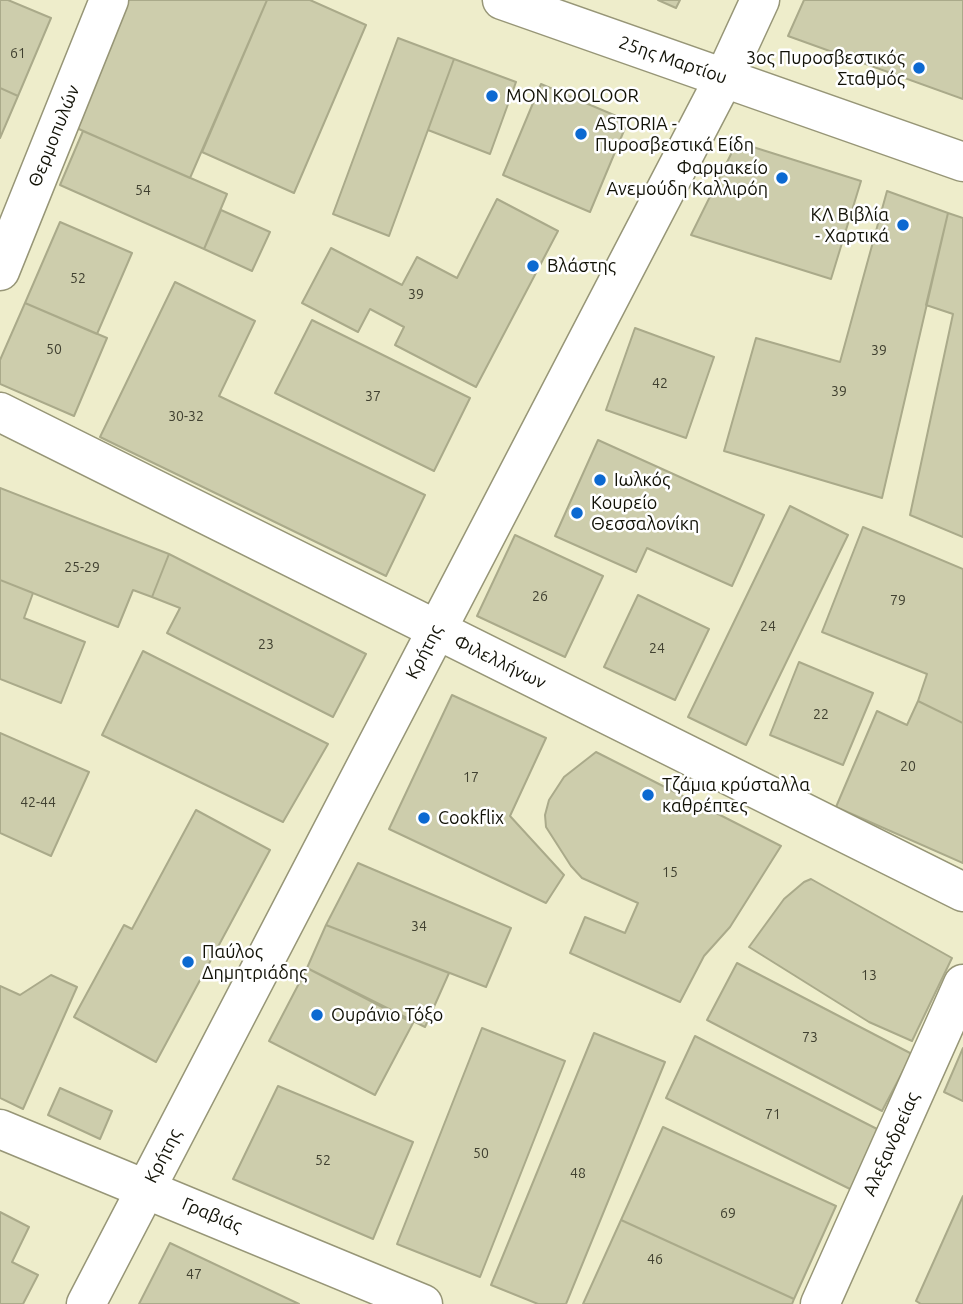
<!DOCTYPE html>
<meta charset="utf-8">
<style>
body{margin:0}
canvas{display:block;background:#eeedcb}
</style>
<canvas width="963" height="1304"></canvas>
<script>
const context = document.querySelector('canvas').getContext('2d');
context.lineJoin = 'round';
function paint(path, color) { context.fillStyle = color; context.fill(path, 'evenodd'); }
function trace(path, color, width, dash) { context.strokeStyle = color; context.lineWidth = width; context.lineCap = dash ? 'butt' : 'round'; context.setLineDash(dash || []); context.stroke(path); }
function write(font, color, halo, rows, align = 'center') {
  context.font = font + ' Ubuntu,sans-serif'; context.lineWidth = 5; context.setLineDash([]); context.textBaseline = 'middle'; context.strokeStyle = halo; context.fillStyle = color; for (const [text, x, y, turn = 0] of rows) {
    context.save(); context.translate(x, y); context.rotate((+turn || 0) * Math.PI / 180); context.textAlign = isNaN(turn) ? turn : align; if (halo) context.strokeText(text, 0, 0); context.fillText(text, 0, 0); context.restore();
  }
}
const building = new Path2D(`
 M 0,0 L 8,0 L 51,18 L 18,96 L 0,88 Z
 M 126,0 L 267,0 L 190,178 L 72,126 Z
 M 267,0 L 310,0 L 366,25 L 294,193 L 202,152 Z
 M 658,0 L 680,0 L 676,8 Z
 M 804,0 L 963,0 L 963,99 L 788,36 Z
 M 398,38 L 454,59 L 389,236 L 333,214 Z
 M 454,59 L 516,82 L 490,154 L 428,130 Z
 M 541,84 L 628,121 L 590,212 L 503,175 Z
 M 0,88 L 18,96 L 0,138 Z
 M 83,131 L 227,194 L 204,249 L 60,185 Z
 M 737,142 L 861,181 L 831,279 L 691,235 Z
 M 887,191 L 948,213 L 882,498 L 724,451 L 756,338 L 840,362 Z
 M 497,199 L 558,231 L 476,387 L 395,345 L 404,327 L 370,309 L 358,332 L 302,303 L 331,248 L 402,285 L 417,257 L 457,278 Z
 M 221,210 L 270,232 L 252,271 L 204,249 Z
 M 948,213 L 963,218 L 963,537 L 910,515 L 953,314 L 926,305 Z
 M 60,222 L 132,253 L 97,334 L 25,303 Z
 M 175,282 L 255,321 L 219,396 L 425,495 L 386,576 L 100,437 Z
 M 25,303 L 107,338 L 74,416 L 0,384 L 0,360 Z
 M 312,320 L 470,398 L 434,471 L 275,393 Z
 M 635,328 L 714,357 L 686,438 L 606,410 Z
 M 598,440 L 764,515 L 732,586 L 647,548 L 636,572 L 555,536 Z
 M 0,488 L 169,554 L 152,597 L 133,590 L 118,627 L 0,580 Z
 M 790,506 L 848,535 L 746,745 L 688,717 Z
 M 863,527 L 963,569 L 963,723 L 918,701 L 927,674 L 822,632 Z
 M 515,535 L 603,576 L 565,657 L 477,616 Z
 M 169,554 L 366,654 L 333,717 L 167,633 L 180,608 L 152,597 Z
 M 0,580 L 33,593 L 24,618 L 85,642 L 61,703 L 0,679 Z
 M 638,595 L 709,629 L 675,700 L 604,667 Z
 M 143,651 L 328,744 L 283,822 L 102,735 Z
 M 799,662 L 873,693 L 843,765 L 770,735 Z
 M 452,695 L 546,738 L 510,816 L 564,875 L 546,903 L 389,829 Z
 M 918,701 L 963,723 L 963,863 L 836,807 L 877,711 L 907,725 Z
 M 0,733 L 89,772 L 51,856 L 0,833 Z
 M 596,752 L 781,846 L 730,927 L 704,956 L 680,1002 L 570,953 L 585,917 L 625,933 L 638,903 L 582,878 L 571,866 L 546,827 L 545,815 L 549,800 L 564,777 Z
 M 196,810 L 270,850 L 156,1062 L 74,1017 L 124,925 L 132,929 Z
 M 358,863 L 511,928 L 486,987 L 326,925 Z
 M 811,879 L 952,958 L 912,1041 L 869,1022 L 749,947 L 784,899 L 804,882 Z
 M 326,925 L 449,973 L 425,1027 L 307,968 Z
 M 737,963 L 912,1054 L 882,1111 L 707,1020 Z
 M 307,968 L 413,1023 L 375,1095 L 269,1041 Z
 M 51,975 L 77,987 L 23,1109 L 0,1098 L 0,986 L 20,995 Z
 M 482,1028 L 565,1061 L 480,1277 L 397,1244 Z
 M 594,1033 L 665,1062 L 566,1304 L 538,1304 L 491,1285 Z
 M 695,1036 L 879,1130 L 852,1190 L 666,1098 Z
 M 963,1048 L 963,1101 L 944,1092 Z
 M 278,1086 L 413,1142 L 373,1239 L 233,1179 Z
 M 60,1088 L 112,1111 L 100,1139 L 48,1115 Z
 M 663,1127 L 836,1206 L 794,1299 L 621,1220 Z
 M 963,1196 L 963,1304 L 921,1304 L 916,1301 Z
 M 0,1212 L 29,1227 L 12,1262 L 38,1275 L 23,1304 L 0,1304 Z
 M 621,1220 L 794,1299 L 792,1304 L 583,1304 Z
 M 170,1243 L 299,1304 L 139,1304 Z`);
const minor = new Path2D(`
 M 0,271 L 109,0
 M 0,412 L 963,892
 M 0,1129 L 423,1304
 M 86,1304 L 724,78 L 760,0
 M 820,1304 L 963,984`);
const secondary = new Path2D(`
 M 502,0 L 963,162`);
const markers = [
 [919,68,7,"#0c69d1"],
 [492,96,7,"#0c69d1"],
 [581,134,7,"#0c69d1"],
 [782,178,7,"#0c69d1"],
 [903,225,7,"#0c69d1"],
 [533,266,7,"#0c69d1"],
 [600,480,7,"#0c69d1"],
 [577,513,7,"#0c69d1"],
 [648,795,7,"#0c69d1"],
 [424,818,7,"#0c69d1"],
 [188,962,7,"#0c69d1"],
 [317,1015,7,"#0c69d1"]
];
const numberNames = [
 ["61",18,53],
 ["54",143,190],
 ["52",78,278],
 ["39",416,294],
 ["50",54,349],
 ["39",879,350],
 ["42",660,383],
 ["39",839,391],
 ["37",373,396],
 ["30-32",186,416],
 ["25-29",82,567],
 ["26",540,596],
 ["79",898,600],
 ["24",768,626],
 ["23",266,644],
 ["24",657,648],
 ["22",821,714],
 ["20",908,766],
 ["17",471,777],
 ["42-44",38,802],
 ["15",670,872],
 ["34",419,926],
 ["13",869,975],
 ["73",810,1037],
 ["71",773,1114],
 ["50",481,1153],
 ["52",323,1160],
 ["48",578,1173],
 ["69",728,1213],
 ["46",655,1259],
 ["47",194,1274]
];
const poiNames = [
 ["3ος Πυροσβεστικός",905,58,"right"],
 ["Σταθμός",905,79,"right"],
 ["MON KOOLOOR",506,96],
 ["ASTORIA -",595,124],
 ["Πυροσβεστικά Είδη",595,145],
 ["Φαρμακείο",768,168,"right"],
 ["Ανεμούδη Καλλιρόη",768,189,"right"],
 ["ΚΛ Βιβλία",889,215,"right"],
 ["- Χαρτικά",889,236,"right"],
 ["Βλάστης",547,266],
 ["Ιωλκός",614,480],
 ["Κουρείο",591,503],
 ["Θεσσαλονίκη",591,524],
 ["Τζάμια κρύσταλλα",662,785],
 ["καθρέπτες",662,806],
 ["Cookflix",438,818],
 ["Παύλος",202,952],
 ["Δημητριάδης",202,973],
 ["Ουράνιο Τόξο",331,1015]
];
const streetNames = [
 ["25ης Μαρτίου",673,60,19],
 ["Θερμοπυλών",54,136,-68],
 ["Κρήτης",424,652,-63],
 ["Φιλελλήνων",500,662,26],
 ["Αλεξανδρείας",891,1144,-66],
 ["Κρήτης",163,1156,-63],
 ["Γραβιάς",212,1215,23]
];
paint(building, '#cdcdac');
trace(building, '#aaaa8a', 2);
trace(minor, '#979677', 41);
trace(secondary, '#979677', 41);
trace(minor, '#fff', 38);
trace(secondary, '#fff', 38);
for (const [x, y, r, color] of markers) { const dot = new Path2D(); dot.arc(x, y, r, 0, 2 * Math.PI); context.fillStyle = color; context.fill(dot); trace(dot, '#fff', 2.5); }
write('14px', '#404030', null, numberNames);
write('18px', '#111106', '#fff', poiNames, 'left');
write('18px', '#111106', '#fff', streetNames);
</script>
